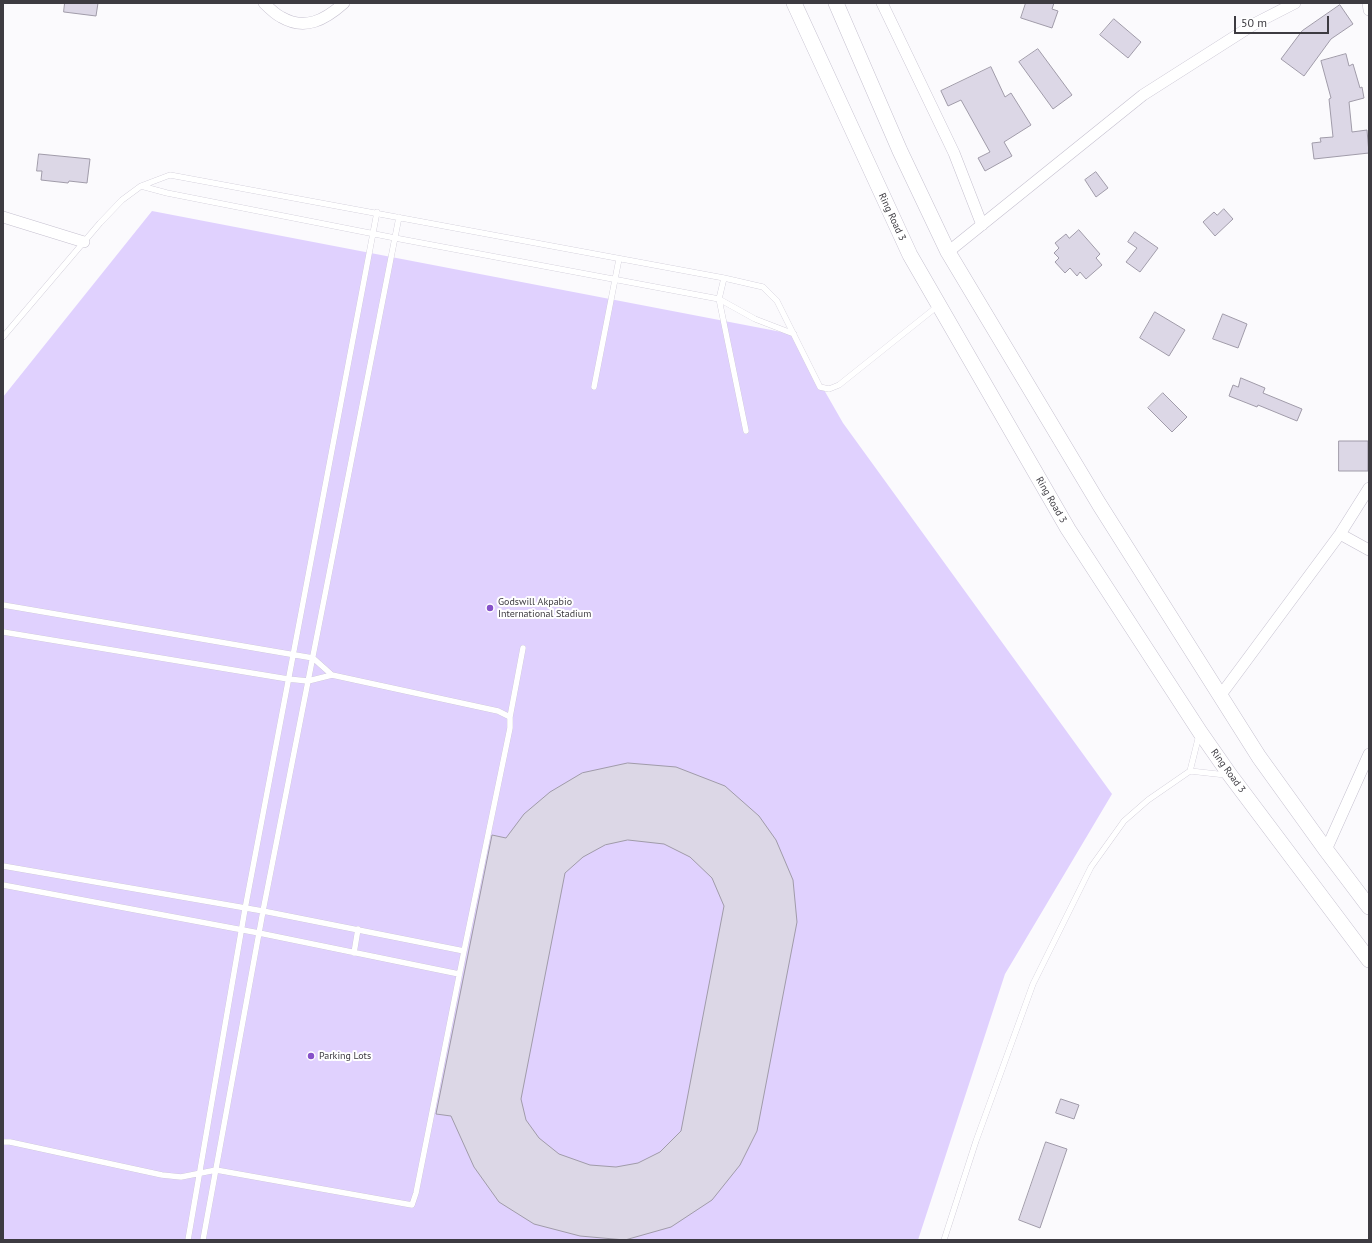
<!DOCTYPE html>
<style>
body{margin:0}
#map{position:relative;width:1372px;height:1243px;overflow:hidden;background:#fbfafd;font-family:"PT Sans",sans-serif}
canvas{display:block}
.frame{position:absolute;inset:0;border:4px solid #3d3b41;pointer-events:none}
.scale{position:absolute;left:1234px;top:16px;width:95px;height:18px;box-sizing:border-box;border:2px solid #3d3b41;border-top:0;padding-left:5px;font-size:12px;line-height:14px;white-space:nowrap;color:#3d3b41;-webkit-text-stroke:3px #fff;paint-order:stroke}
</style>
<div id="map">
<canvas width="1372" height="1243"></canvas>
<div class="frame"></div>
<div class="scale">50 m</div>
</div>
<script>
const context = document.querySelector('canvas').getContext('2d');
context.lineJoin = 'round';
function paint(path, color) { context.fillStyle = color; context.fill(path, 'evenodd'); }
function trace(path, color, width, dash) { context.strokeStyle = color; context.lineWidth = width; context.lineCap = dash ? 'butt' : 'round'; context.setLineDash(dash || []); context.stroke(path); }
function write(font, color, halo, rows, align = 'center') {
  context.font = font + ' "PT Sans",sans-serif'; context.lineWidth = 4; context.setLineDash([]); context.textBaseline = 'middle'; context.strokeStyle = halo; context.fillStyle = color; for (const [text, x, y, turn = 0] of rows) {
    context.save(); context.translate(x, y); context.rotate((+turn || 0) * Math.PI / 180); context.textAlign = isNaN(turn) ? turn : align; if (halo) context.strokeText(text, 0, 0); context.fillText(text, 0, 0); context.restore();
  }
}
const green = new Path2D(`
 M 152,211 L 792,334 L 843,423 L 1112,794 L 1005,974 L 918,1240 L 3,1240 L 3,397 Z`);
const building = new Path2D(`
 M 65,3 L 98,3 L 96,16 L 64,12 Z
 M 1026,3 L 1054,3 L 1052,9 L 1058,11 L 1052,28 L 1021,18 Z
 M 1340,5 L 1353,24 L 1331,39 L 1304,76 L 1281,59 L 1302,31 Z
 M 1114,19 L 1141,42 L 1128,58 L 1100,35 Z
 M 1038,49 L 1072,95 L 1053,109 L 1019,62 Z
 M 1346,54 L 1349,66 L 1353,64 L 1360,88 L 1362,87 L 1364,98 L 1349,102 L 1352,132 L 1367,130 L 1369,153 L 1314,159 L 1312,143 L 1321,142 L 1320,138 L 1333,137 L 1329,99 L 1331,98 L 1321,61 Z
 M 991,67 L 1005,97 L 1011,93 L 1031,125 L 1004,142 L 1012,156 L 985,171 L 978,158 L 990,152 L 961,100 L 948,106 L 941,91 Z
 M 39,154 L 90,159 L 87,183 L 69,181 L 68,183 L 41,180 L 42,171 L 37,171 Z
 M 1096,172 L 1108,188 L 1096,197 L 1085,180 Z
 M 1224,209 L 1233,219 L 1215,236 L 1203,222 L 1214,212 L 1217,215 Z
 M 1079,230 L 1100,254 L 1096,258 L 1102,265 L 1086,279 L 1080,272 L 1077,276 L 1070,268 L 1065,273 L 1055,262 L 1059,258 L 1054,253 L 1059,248 L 1055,243 L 1066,234 L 1069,238 Z
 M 1135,232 L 1158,248 L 1140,272 L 1126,262 L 1137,248 L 1128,242 Z
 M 1155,312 L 1185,330 L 1169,356 L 1140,338 Z
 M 1223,314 L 1247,324 L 1238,348 L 1213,339 Z
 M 1241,378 L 1265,388 L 1263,393 L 1302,409 L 1297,421 L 1258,405 L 1257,407 L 1229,396 L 1233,385 L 1238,387 Z
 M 1163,393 L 1187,417 L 1172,432 L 1148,408 Z
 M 1339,441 L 1368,441 L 1368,471 L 1339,471 Z
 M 628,763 L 676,767 L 725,786 L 759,816 L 776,840 L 793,880 L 797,922 L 757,1131 L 740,1165 L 712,1200 L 671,1227 L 625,1240 L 580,1236 L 534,1224 L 499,1202 L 474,1167 L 451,1116 L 436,1114 L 492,835 L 506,838 L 524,814 L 550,792 L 582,773 ZM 628,840 L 664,844 L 690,857 L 712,878 L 724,906 L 681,1131 L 660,1152 L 638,1163 L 616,1167 L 590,1165 L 559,1154 L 539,1138 L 526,1120 L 521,1099 L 565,873 L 583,857 L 605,845 Z
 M 1061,1099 L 1079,1105 L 1074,1119 L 1056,1113 Z
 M 1046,1142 L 1067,1149 L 1040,1228 L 1019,1220 Z`);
const lane = new Path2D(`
 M 141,186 L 167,193 L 395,238 L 719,299 L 755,319 L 794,334
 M 724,278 L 719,299 L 746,431
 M 3,337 L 100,223 L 122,200 L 141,186 L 170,175 L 724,278 L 763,287 L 777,301 L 820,387 L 829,389 L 839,385 L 939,305
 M 594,387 L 619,259
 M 3,605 L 313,658 L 332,675
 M 3,632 L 288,679 L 308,681 L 332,675 L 498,711 L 510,717
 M 1190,771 L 1199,735
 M 3,866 L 263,911 L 464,951
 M 3,885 L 259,933 L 459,974
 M 354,953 L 358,929
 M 3,1142 L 10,1142 L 162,1175 L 181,1177 L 216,1170 L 412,1205 L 416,1193 L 464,951 L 510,728 L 510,717 L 523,648
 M 188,1240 L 245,909 L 377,212
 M 203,1240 L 263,911 L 399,217
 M 944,1240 L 976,1141 L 1033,984 L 1091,867 L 1124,821 L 1148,800 L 1190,771 L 1226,775`);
const street = new Path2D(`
 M 264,3 C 269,8 275,14 281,17 C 305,31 325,20 344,3
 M 882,3 L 954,153 L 982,225
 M 1368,3 L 1369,10
 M 3,217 L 84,242
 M 948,252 L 1143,95 L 1256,23 L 1295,3
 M 1340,534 L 1369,550
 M 1220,696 L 1340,534 L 1369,488
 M 1326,850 L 1369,754`);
const secondary = new Path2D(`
 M 794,3 L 910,255 L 1068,529 L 1200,732 L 1230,775 L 1369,960
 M 836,3 L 900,151 L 948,252 L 1099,504 L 1259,757 L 1326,850 L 1369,907`);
const markers = [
 [490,608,4,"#8651c9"],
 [311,1056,4,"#8651c9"]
];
const streetNames = [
 ["Ring Road 3",892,217,65],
 ["Ring Road 3",1051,500,60],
 ["Ring Road 3",1228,771,54]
];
const poiNames = [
 ["Godswill Akpabio",498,602],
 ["International Stadium",498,614],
 ["Parking Lots",319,1056]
];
paint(green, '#e0d1fe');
paint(building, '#dcd7e6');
trace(building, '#a09ba9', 1);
trace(lane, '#c5c0cf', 6);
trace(street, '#c5c0cf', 12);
trace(secondary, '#c5c0cf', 16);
trace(lane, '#fff', 5.5);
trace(street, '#fff', 11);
trace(secondary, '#fff', 15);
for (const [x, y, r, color] of markers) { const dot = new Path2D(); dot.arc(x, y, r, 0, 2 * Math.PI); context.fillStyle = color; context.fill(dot); trace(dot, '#fff', 1.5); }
write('10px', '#3d3b41', '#fff', streetNames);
write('10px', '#3d3b41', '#fff', poiNames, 'left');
</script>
